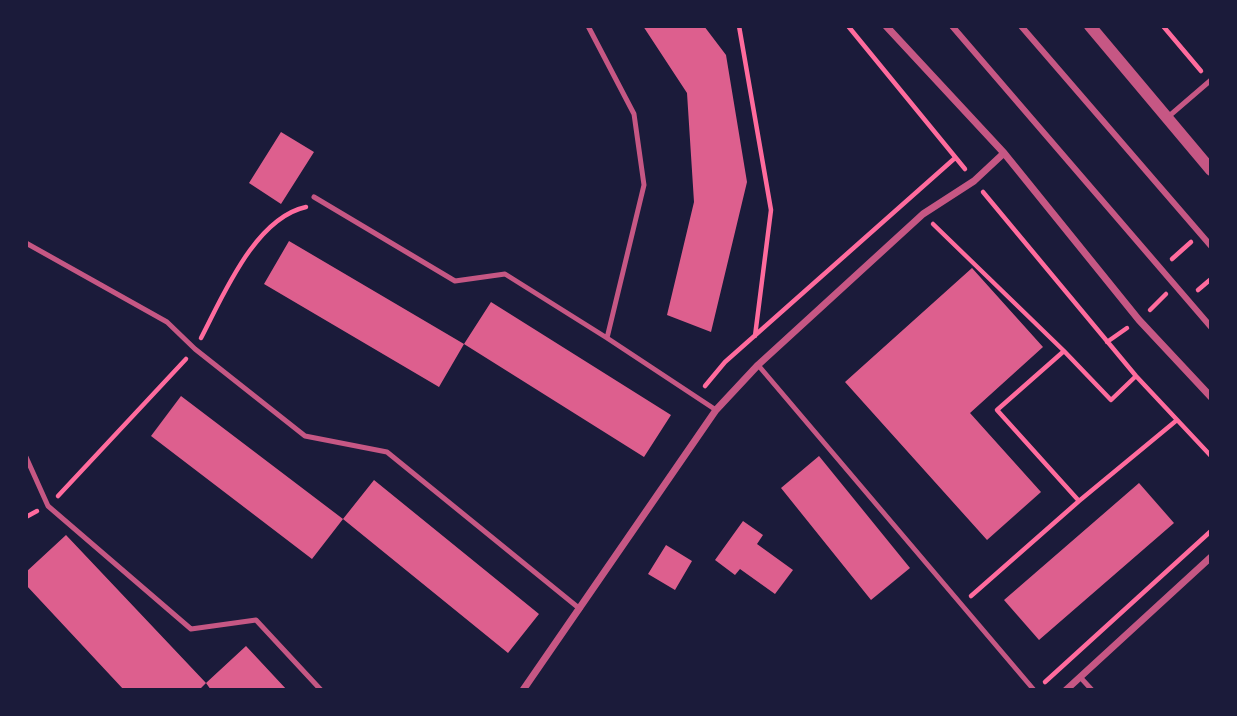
<!DOCTYPE html>
<style>
body{margin:0}
#map{position:relative;width:1237px;height:716px;overflow:hidden;background:#1b1b3a;font-family:Helvetica,sans-serif}
canvas{display:block}
.frame{position:absolute;inset:0;border:28px solid #1b1b3a;pointer-events:none}
</style>
<div id="map">
<canvas width="1237" height="716"></canvas>
<div class="frame"></div>
</div>
<script>
const context = document.querySelector('canvas').getContext('2d');
context.lineJoin = 'round';
function paint(path, color) { context.fillStyle = color; context.fill(path, 'evenodd'); }
function trace(path, color, width, dash) { context.strokeStyle = color; context.lineWidth = width; context.lineCap = dash ? 'butt' : 'round'; context.setLineDash(dash || []); context.stroke(path); }
const building = new Path2D(`
 M 643,26 L 704,26 L 726,55 L 747,182 L 711,332 L 667,315 L 694,202 L 687,93 Z
 M 281,132 L 314,152 L 281,204 L 249,183 Z
 M 289,241 L 464,344 L 439,387 L 264,284 Z
 M 972,268 L 1043,347 L 970,413 L 1041,492 L 987,540 L 845,382 Z
 M 491,302 L 671,415 L 644,457 L 464,344 Z
 M 181,396 L 343,519 L 312,559 L 151,436 Z
 M 819,456 L 910,568 L 871,600 L 781,488 Z
 M 374,480 L 539,614 L 508,653 L 343,519 Z
 M 1139,483 L 1174,523 L 1039,640 L 1004,600 Z
 M 743,521 L 763,535 L 757,544 L 793,570 L 775,594 L 740,569 L 735,575 L 715,560 Z
 M 66,535 L 206,683 L 199,690 L 124,690 L 26,585 L 26,572 Z
 M 666,545 L 692,561 L 675,590 L 648,574 Z
 M 246,646 L 287,690 L 211,690 L 206,683 Z`);
const path = new Path2D(`
 M 739,26 L 771,210 L 755,336
 M 848,26 L 965,169
 M 1163,26 L 1201,71
 M 983,192 L 1136,376 L 1211,456
 M 933,224 L 1064,351 L 997,410 L 1079,501 L 971,596
 M 1172,259 L 1191,242
 M 1198,290 L 1211,279
 M 1150,310 L 1166,294
 M 201,338 C 223,296 255,218 306,207
 M 1107,342 L 1127,328
 M 1064,351 L 1111,400 L 1136,376
 M 705,386 L 725,362 L 955,158
 M 58,496 L 186,359
 M 1079,501 L 1177,420
 M 26,517 L 37,511
 M 1045,682 L 1211,531`);
const service = new Path2D(`
 M 588,26 L 634,114 L 644,185 L 607,338 L 716,410
 M 1168,117 L 1211,80
 M 314,197 L 455,281 L 505,274 L 607,338
 M 26,243 L 167,322 L 195,349 L 305,436 L 387,452 L 580,609
 M 758,365 L 1034,690
 M 26,457 L 48,506 L 191,629 L 256,620 L 321,690
 M 1080,677 L 1092,690`);
const pedestrian = new Path2D(`
 M 952,26 L 1211,327
 M 1021,26 L 1211,246`);
const minor = new Path2D(`
 M 886,26 L 1004,153 L 1139,320 L 1211,397
 M 523,690 L 716,410 L 758,365 L 923,214 L 974,181 L 1004,153
 M 1066,690 L 1211,557`);
const tertiary = new Path2D(`
 M 1090,26 L 1211,170`);
paint(building, '#dd5f8e');
trace(path, '#ff6b9d', 4.5);
trace(service, '#c65784', 5);
trace(pedestrian, '#c65784', 6);
trace(minor, '#c65784', 7);
trace(tertiary, '#c65784', 12);
</script>
